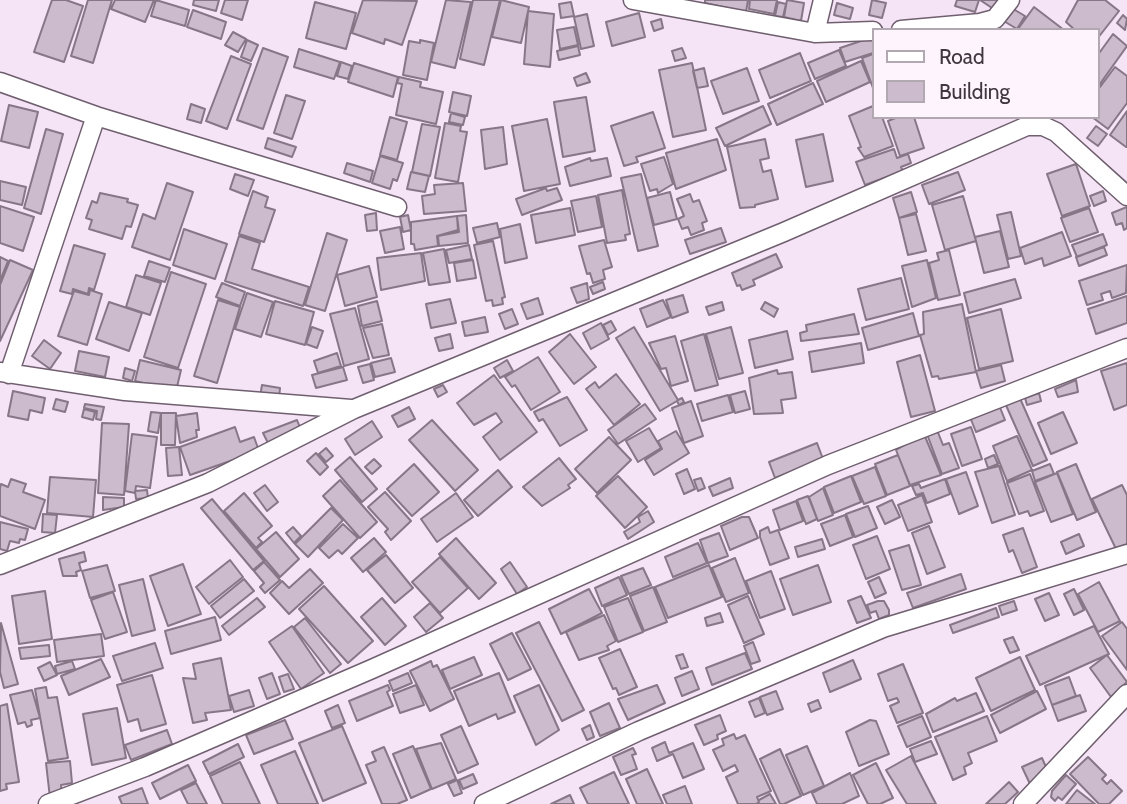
<!DOCTYPE html>
<style>
body{margin:0}
#map{position:relative;width:1127px;height:804px;overflow:hidden;background:#f5e4f6;font-family:Cabin,sans-serif}
canvas{display:block}
.legend{position:absolute;left:872px;top:28px;width:228px;height:91px;box-sizing:border-box;background:#fef4fe;border:2px solid #b1a8b1;margin:0;padding:9px 12px;list-style:none;font-size:21px;color:#3e373e}
.legend li{display:flex;align-items:center;gap:14px;height:35px}
.legend b{width:35px;border:2px solid #b1a8b1}
</style>
<div id="map">
<canvas width="1127" height="804"></canvas>
<ul class="legend">
<li><b style="height:9px;background:#fff"></b>Road</li>
<li><b style="height:19px;background:#cbc"></b>Building</li>
</ul>
</div>
<script>
const context = document.querySelector('canvas').getContext('2d');
context.lineJoin = 'round';
function paint(path, color) { context.fillStyle = color; context.fill(path, 'evenodd'); }
function trace(path, color, width, dash) { context.strokeStyle = color; context.lineWidth = width; context.lineCap = dash ? 'butt' : 'round'; context.setLineDash(dash || []); context.stroke(path); }
const building = new Path2D(`
 M 52,0 L 66,0 L 83,6 L 64,62 L 34,52 Z
 M 88,0 L 112,0 L 93,63 L 71,56 Z
 M 115,0 L 154,0 L 145,22 L 111,9 Z
 M 156,0 L 189,10 L 185,26 L 151,16 Z
 M 194,0 L 219,0 L 216,11 L 193,5 Z
 M 225,0 L 248,0 L 242,20 L 221,13 Z
 M 363,0 L 417,1 L 402,45 L 385,39 L 384,44 L 352,33 Z
 M 446,0 L 471,2 L 455,68 L 431,62 Z
 M 473,0 L 500,0 L 484,65 L 460,59 Z
 M 501,0 L 529,7 L 521,43 L 492,37 Z
 M 705,0 L 748,0 L 746,12 L 705,3 Z
 M 750,0 L 777,0 L 774,14 L 749,9 Z
 M 787,0 L 804,3 L 801,21 L 784,17 Z
 M 872,0 L 886,3 L 882,18 L 869,15 Z
 M 957,0 L 979,0 L 975,12 L 955,6 Z
 M 980,0 L 1004,0 L 998,12 Z
 M 1078,0 L 1105,0 L 1119,11 L 1097,39 L 1097,30 L 1075,30 L 1066,22 Z
 M 315,2 L 356,13 L 346,49 L 306,38 Z
 M 571,2 L 574,16 L 561,18 L 559,4 Z
 M 778,2 L 786,4 L 783,17 L 775,16 Z
 M 837,3 L 853,8 L 850,19 L 834,15 Z
 M 1010,7 L 1025,16 L 1017,29 L 1002,20 Z
 M 1034,7 L 1064,30 L 1018,29 Z
 M 193,10 L 226,22 L 221,39 L 187,27 Z
 M 528,11 L 554,14 L 550,67 L 524,64 Z
 M 639,13 L 645,37 L 612,46 L 606,22 Z
 M 587,14 L 594,46 L 581,49 L 574,17 Z
 M 1123,15 L 1127,19 L 1125,30 L 1117,23 Z
 M 661,19 L 663,28 L 654,31 L 651,22 Z
 M 574,27 L 578,45 L 560,49 L 557,30 Z
 M 233,32 L 246,39 L 238,52 L 225,45 Z
 M 1113,34 L 1127,46 L 1097,88 L 1097,56 Z
 M 873,37 L 873,53 L 845,62 L 840,48 Z
 M 247,40 L 258,45 L 251,61 L 241,57 Z
 M 420,40 L 434,43 L 427,80 L 403,75 L 409,41 L 420,43 Z
 M 578,46 L 580,55 L 559,60 L 557,51 Z
 M 263,48 L 288,57 L 263,129 L 237,120 Z
 M 682,48 L 686,58 L 675,61 L 672,51 Z
 M 299,49 L 340,62 L 334,79 L 294,67 Z
 M 839,50 L 846,66 L 815,79 L 808,63 Z
 M 800,53 L 811,81 L 770,98 L 759,70 Z
 M 873,54 L 873,88 L 862,58 Z
 M 231,56 L 251,64 L 227,129 L 206,121 Z
 M 861,61 L 870,82 L 826,102 L 817,81 Z
 M 341,62 L 352,66 L 348,79 L 337,76 Z
 M 354,63 L 398,77 L 393,97 L 348,82 Z
 M 692,63 L 706,130 L 673,137 L 659,70 Z
 M 1115,67 L 1127,76 L 1127,103 L 1108,129 L 1092,117 L 1097,117 L 1097,91 Z
 M 704,68 L 708,86 L 697,88 L 693,71 Z
 M 747,68 L 759,101 L 723,114 L 711,81 Z
 M 586,73 L 590,82 L 577,86 L 574,78 Z
 M 399,77 L 421,82 L 420,87 L 443,92 L 436,124 L 396,115 L 402,84 L 397,83 Z
 M 813,83 L 823,104 L 777,125 L 768,104 Z
 M 453,92 L 471,96 L 467,116 L 449,112 Z
 M 286,95 L 305,101 L 292,139 L 274,133 Z
 M 586,97 L 595,151 L 563,157 L 554,102 Z
 M 191,104 L 205,109 L 201,123 L 187,119 Z
 M 9,105 L 38,112 L 29,148 L 1,141 Z
 M 763,106 L 771,124 L 725,146 L 716,128 Z
 M 873,106 L 873,117 L 882,117 L 893,146 L 864,157 L 858,148 L 861,147 L 849,116 Z
 M 1127,111 L 1127,147 L 1126,147 L 1110,135 Z
 M 653,112 L 665,148 L 636,157 L 638,162 L 624,166 L 611,126 Z
 M 451,113 L 465,117 L 463,125 L 449,122 Z
 M 390,117 L 407,122 L 397,160 L 380,155 Z
 M 898,117 L 914,117 L 924,148 L 900,156 L 888,121 Z
 M 547,119 L 560,184 L 524,191 L 512,126 Z
 M 445,123 L 461,126 L 460,131 L 467,132 L 458,182 L 435,178 Z
 M 422,124 L 440,127 L 430,176 L 412,172 Z
 M 1096,126 L 1107,134 L 1098,146 L 1087,138 Z
 M 503,127 L 507,164 L 485,169 L 481,130 Z
 M 46,129 L 63,134 L 41,214 L 24,208 Z
 M 823,134 L 833,181 L 806,187 L 796,140 Z
 M 268,138 L 296,147 L 292,157 L 265,148 Z
 M 717,139 L 726,170 L 676,189 L 666,153 Z
 M 765,139 L 769,158 L 760,160 L 763,172 L 771,170 L 778,199 L 755,205 L 755,207 L 740,208 L 727,147 Z
 M 894,149 L 897,158 L 908,154 L 911,163 L 901,167 L 903,171 L 865,185 L 856,162 Z
 M 380,156 L 403,163 L 397,181 L 393,179 L 390,189 L 372,183 Z
 M 664,157 L 673,184 L 658,193 L 657,189 L 650,191 L 641,164 Z
 M 590,158 L 591,161 L 607,158 L 611,176 L 570,186 L 565,167 Z
 M 347,163 L 373,171 L 370,182 L 344,173 Z
 M 1076,164 L 1090,206 L 1062,216 L 1047,174 Z
 M 411,172 L 429,176 L 425,192 L 407,189 Z
 M 958,172 L 965,190 L 929,204 L 922,185 Z
 M 235,174 L 254,180 L 248,196 L 230,189 Z
 M 641,174 L 658,246 L 638,251 L 621,178 Z
 M 0,181 L 26,187 L 22,205 L 0,200 Z
 M 167,183 L 193,192 L 170,260 L 132,247 L 143,214 L 155,219 Z
 M 463,183 L 466,211 L 424,214 L 422,196 L 435,194 L 434,185 Z
 M 546,188 L 547,191 L 557,188 L 562,200 L 522,215 L 516,199 Z
 M 622,190 L 630,234 L 625,235 L 626,240 L 607,243 L 598,195 Z
 M 253,191 L 268,197 L 265,207 L 275,210 L 264,242 L 239,234 Z
 M 1103,191 L 1106,201 L 1094,206 L 1090,196 Z
 M 670,192 L 677,219 L 654,225 L 647,198 Z
 M 911,192 L 917,212 L 899,218 L 893,198 Z
 M 100,193 L 128,199 L 127,202 L 138,205 L 131,227 L 126,226 L 122,239 L 89,229 L 92,220 L 86,218 L 92,201 L 97,203 Z
 M 690,194 L 693,202 L 699,200 L 707,221 L 702,223 L 704,230 L 691,235 L 688,227 L 682,229 L 678,219 L 684,216 L 677,199 Z
 M 596,196 L 602,227 L 578,232 L 571,201 Z
 M 963,196 L 976,241 L 945,250 L 932,205 Z
 M 0,206 L 34,217 L 23,251 L 0,243 Z
 M 1127,207 L 1127,228 L 1124,230 L 1122,223 L 1116,225 L 1112,213 Z
 M 570,208 L 575,235 L 536,243 L 531,215 Z
 M 1089,208 L 1098,232 L 1070,242 L 1061,218 Z
 M 1011,212 L 1021,256 L 1008,259 L 997,215 Z
 M 376,213 L 377,230 L 367,231 L 365,215 Z
 M 916,214 L 926,251 L 908,255 L 899,218 Z
 M 408,215 L 411,230 L 403,232 L 400,217 Z
 M 466,215 L 468,243 L 439,246 L 438,236 L 459,232 L 457,216 Z
 M 457,216 L 458,230 L 437,236 L 438,246 L 415,250 L 414,244 L 411,244 L 411,222 Z
 M 497,223 L 500,237 L 477,243 L 473,228 Z
 M 520,224 L 527,258 L 505,263 L 500,229 Z
 M 400,227 L 404,249 L 385,253 L 380,231 Z
 M 721,228 L 726,242 L 690,254 L 685,240 Z
 M 184,229 L 227,244 L 215,279 L 173,265 Z
 M 1000,231 L 1009,267 L 984,273 L 975,237 Z
 M 1062,232 L 1071,256 L 1044,266 L 1042,258 L 1025,264 L 1020,248 Z
 M 327,233 L 347,240 L 325,311 L 305,305 Z
 M 1103,234 L 1107,245 L 1077,257 L 1072,245 Z
 M 239,236 L 260,243 L 252,269 L 309,287 L 303,306 L 225,281 Z
 M 604,240 L 612,267 L 603,270 L 605,279 L 593,283 L 590,273 L 587,274 L 579,246 Z
 M 493,241 L 505,297 L 502,298 L 503,304 L 493,306 L 492,300 L 486,301 L 474,245 Z
 M 74,245 L 105,254 L 94,290 L 89,288 L 88,294 L 73,289 L 72,294 L 60,291 Z
 M 469,245 L 472,259 L 449,263 L 446,250 Z
 M 1104,247 L 1107,255 L 1079,266 L 1076,257 Z
 M 444,249 L 450,282 L 429,285 L 423,253 Z
 M 949,250 L 960,295 L 938,300 L 929,263 L 939,260 L 937,253 Z
 M 421,253 L 425,281 L 381,290 L 377,258 Z
 M 776,254 L 782,267 L 753,280 L 755,285 L 742,290 L 740,285 L 737,286 L 732,273 Z
 M 0,257 L 8,261 L 0,281 Z
 M 10,260 L 33,270 L 0,341 L 0,285 Z
 M 473,260 L 476,278 L 457,281 L 454,263 Z
 M 927,260 L 936,298 L 912,307 L 902,266 Z
 M 149,261 L 170,268 L 165,282 L 144,276 Z
 M 1127,265 L 1126,293 L 1112,298 L 1110,291 L 1101,294 L 1103,300 L 1087,305 L 1079,281 Z
 M 369,266 L 377,297 L 345,306 L 337,275 Z
 M 171,272 L 206,284 L 178,368 L 144,357 Z
 M 136,275 L 161,283 L 150,315 L 126,307 Z
 M 901,278 L 909,309 L 866,320 L 858,289 Z
 M 1015,279 L 1021,298 L 969,313 L 964,293 Z
 M 603,282 L 605,289 L 593,294 L 590,287 Z
 M 222,283 L 245,292 L 240,306 L 216,297 Z
 M 587,283 L 589,299 L 577,303 L 571,288 Z
 M 90,290 L 102,294 L 87,345 L 58,336 L 74,291 L 89,295 Z
 M 247,293 L 273,302 L 261,337 L 235,329 Z
 M 683,295 L 688,312 L 672,318 L 666,300 Z
 M 1127,296 L 1127,323 L 1096,334 L 1088,309 Z
 M 538,298 L 543,314 L 527,319 L 521,304 Z
 M 450,299 L 456,323 L 431,328 L 426,304 Z
 M 218,300 L 240,307 L 217,383 L 194,376 Z
 M 663,300 L 671,317 L 647,327 L 640,309 Z
 M 275,301 L 314,312 L 305,345 L 266,334 Z
 M 377,301 L 382,321 L 362,326 L 358,306 Z
 M 109,302 L 142,313 L 129,351 L 96,339 Z
 M 722,302 L 724,310 L 709,315 L 706,307 Z
 M 765,302 L 778,309 L 774,317 L 761,309 Z
 M 962,304 L 976,372 L 939,379 L 938,376 L 932,377 L 920,335 L 924,334 L 923,312 Z
 M 355,308 L 369,359 L 344,366 L 330,314 Z
 M 512,309 L 518,324 L 505,329 L 499,314 Z
 M 1001,309 L 1013,361 L 979,369 L 967,318 Z
 M 913,313 L 919,336 L 868,350 L 862,328 Z
 M 854,314 L 859,334 L 801,341 L 800,333 L 807,331 L 806,325 Z
 M 485,317 L 488,332 L 465,336 L 462,322 Z
 M 611,321 L 616,330 L 608,335 L 603,325 Z
 M 601,323 L 609,339 L 591,349 L 583,333 Z
 M 382,324 L 389,355 L 373,358 L 363,328 Z
 M 312,327 L 323,331 L 317,348 L 306,344 Z
 M 634,327 L 678,400 L 682,398 L 684,402 L 679,405 L 677,401 L 660,411 L 616,338 Z
 M 731,327 L 743,373 L 719,379 L 706,334 Z
 M 787,331 L 793,359 L 755,368 L 749,340 Z
 M 450,334 L 453,348 L 439,351 L 435,338 Z
 M 570,334 L 596,367 L 574,384 L 549,352 Z
 M 704,334 L 718,385 L 695,391 L 681,341 Z
 M 675,336 L 688,381 L 671,386 L 666,368 L 661,369 L 649,343 Z
 M 44,340 L 61,353 L 50,369 L 32,356 Z
 M 861,343 L 864,363 L 812,372 L 809,352 Z
 M 79,351 L 109,357 L 105,377 L 75,371 Z
 M 337,353 L 341,366 L 318,373 L 314,361 Z
 M 920,355 L 935,411 L 911,417 L 897,362 Z
 M 538,357 L 560,392 L 531,410 L 515,385 L 512,387 L 505,377 Z
 M 391,358 L 395,372 L 375,377 L 371,363 Z
 M 140,360 L 181,370 L 176,391 L 135,381 Z
 M 507,360 L 513,371 L 500,378 L 494,368 Z
 M 1127,363 L 1127,405 L 1114,410 L 1101,371 Z
 M 370,364 L 374,380 L 363,383 L 358,367 Z
 M 1001,365 L 1005,381 L 981,388 L 976,371 Z
 M 343,367 L 347,380 L 316,388 L 312,375 Z
 M 125,368 L 135,371 L 132,381 L 123,378 Z
 M 777,370 L 778,374 L 792,372 L 796,398 L 781,400 L 783,413 L 754,414 L 749,378 Z
 M 616,374 L 640,404 L 614,425 L 586,389 L 595,382 L 599,388 Z
 M 494,375 L 537,432 L 500,460 L 483,437 L 502,422 L 496,413 L 474,425 L 457,403 Z
 M 1076,380 L 1078,392 L 1058,397 L 1055,389 Z
 M 262,385 L 280,388 L 279,399 L 260,397 Z
 M 443,385 L 447,392 L 438,397 L 434,389 Z
 M 13,391 L 45,398 L 42,413 L 30,410 L 28,420 L 8,416 Z
 M 745,391 L 750,409 L 735,413 L 730,395 Z
 M 1039,393 L 1041,401 L 1027,405 L 1025,398 Z
 M 728,395 L 733,412 L 702,421 L 697,404 Z
 M 1019,396 L 1047,460 L 1033,466 L 1005,403 Z
 M 567,397 L 587,430 L 560,446 L 543,419 L 539,421 L 534,412 Z
 M 56,399 L 68,402 L 65,412 L 53,409 Z
 M 691,401 L 703,436 L 684,443 L 672,408 Z
 M 85,404 L 104,407 L 101,420 L 96,419 L 97,411 L 84,408 Z
 M 645,404 L 656,419 L 618,444 L 608,430 Z
 M 999,405 L 1005,420 L 976,432 L 970,417 Z
 M 409,407 L 415,419 L 398,427 L 392,416 Z
 M 84,409 L 95,412 L 93,420 L 82,417 Z
 M 151,412 L 161,413 L 158,433 L 148,431 Z
 M 1063,412 L 1077,443 L 1051,454 L 1038,423 Z
 M 161,413 L 176,413 L 175,445 L 161,445 Z
 M 197,413 L 199,430 L 196,430 L 197,437 L 180,443 L 176,416 Z
 M 297,420 L 301,430 L 268,443 L 263,433 Z
 M 432,420 L 478,470 L 455,491 L 409,440 Z
 M 372,421 L 382,437 L 355,455 L 345,439 Z
 M 102,423 L 129,424 L 124,495 L 98,493 Z
 M 235,427 L 240,442 L 254,437 L 259,451 L 190,475 L 180,447 Z
 M 971,427 L 982,459 L 962,466 L 951,434 Z
 M 649,428 L 661,448 L 638,462 L 626,441 Z
 M 937,430 L 943,445 L 949,443 L 959,468 L 942,474 L 927,434 Z
 M 676,431 L 689,453 L 654,475 L 645,460 L 662,449 L 658,441 Z
 M 132,434 L 157,437 L 150,488 L 136,486 L 135,493 L 125,491 Z
 M 924,434 L 941,475 L 910,485 L 896,450 Z
 M 1017,436 L 1032,470 L 1007,481 L 993,446 Z
 M 609,437 L 631,460 L 597,493 L 575,469 Z
 M 817,443 L 823,459 L 775,478 L 769,462 Z
 M 179,447 L 182,475 L 168,476 L 166,448 Z
 M 326,448 L 333,456 L 326,462 L 319,454 Z
 M 316,453 L 328,467 L 320,475 L 307,461 Z
 M 898,455 L 910,486 L 887,495 L 875,464 Z
 M 994,455 L 998,464 L 988,468 L 985,459 Z
 M 350,457 L 377,489 L 362,502 L 335,470 Z
 M 559,458 L 576,479 L 568,485 L 570,488 L 542,506 L 523,487 Z
 M 374,459 L 381,466 L 372,474 L 365,467 Z
 M 414,464 L 439,492 L 412,516 L 387,489 Z
 M 1050,464 L 1054,474 L 1035,481 L 1032,471 Z
 M 1076,464 L 1096,512 L 1077,520 L 1057,472 Z
 M 999,466 L 1015,515 L 992,523 L 975,472 Z
 M 875,467 L 886,496 L 864,504 L 852,476 Z
 M 687,469 L 695,489 L 684,494 L 676,474 Z
 M 498,470 L 512,487 L 478,516 L 464,500 Z
 M 966,472 L 978,506 L 959,514 L 946,479 Z
 M 1057,473 L 1073,514 L 1051,522 L 1035,482 Z
 M 1030,474 L 1044,511 L 1030,516 L 1028,511 L 1019,514 L 1007,483 Z
 M 618,476 L 647,507 L 625,528 L 596,496 Z
 M 851,476 L 861,502 L 834,513 L 824,487 Z
 M 50,477 L 96,480 L 93,517 L 47,513 Z
 M 701,478 L 705,488 L 698,491 L 694,480 Z
 M 730,478 L 733,488 L 713,496 L 709,487 Z
 M 11,479 L 26,484 L 23,492 L 45,500 L 35,529 L 0,516 L 0,488 L 1,484 L 8,487 Z
 M 945,479 L 950,494 L 927,503 L 923,493 L 916,495 L 912,486 L 919,484 L 921,488 Z
 M 340,480 L 377,522 L 360,538 L 323,496 Z
 M 265,485 L 278,502 L 267,511 L 254,493 Z
 M 1122,485 L 1127,495 L 1127,544 L 1116,549 L 1092,499 Z
 M 823,488 L 833,515 L 818,521 L 809,497 Z
 M 147,490 L 148,498 L 136,499 L 135,491 Z
 M 385,492 L 411,521 L 391,540 L 385,532 L 388,529 L 368,507 Z
 M 244,493 L 272,526 L 258,538 L 262,542 L 256,548 L 224,511 Z
 M 456,493 L 473,517 L 437,542 L 421,519 Z
 M 922,495 L 932,522 L 908,531 L 898,505 Z
 M 808,496 L 817,519 L 806,524 L 797,500 Z
 M 103,497 L 124,498 L 124,507 L 103,510 Z
 M 212,499 L 264,561 L 253,570 L 201,508 Z
 M 892,500 L 900,517 L 885,524 L 877,507 Z
 M 796,501 L 803,521 L 780,530 L 773,510 Z
 M 868,506 L 877,528 L 855,537 L 846,514 Z
 M 331,508 L 343,520 L 308,557 L 295,544 Z
 M 648,511 L 654,522 L 628,539 L 624,532 L 640,522 L 638,517 Z
 M 43,514 L 57,515 L 55,533 L 42,532 Z
 M 845,515 L 853,537 L 830,546 L 821,524 Z
 M 742,517 L 749,517 L 758,538 L 730,550 L 721,526 Z
 M 0,522 L 28,529 L 25,540 L 20,539 L 19,543 L 10,541 L 7,551 L 0,549 Z
 M 343,524 L 358,538 L 342,554 L 338,550 L 329,558 L 319,548 Z
 M 929,526 L 945,567 L 927,574 L 912,533 Z
 M 293,527 L 301,536 L 294,543 L 286,533 Z
 M 768,527 L 770,533 L 778,530 L 789,558 L 770,565 L 760,537 L 760,531 Z
 M 1023,528 L 1037,567 L 1022,573 L 1013,550 L 1009,552 L 1003,535 Z
 M 276,532 L 299,559 L 280,577 L 256,549 Z
 M 719,533 L 728,556 L 708,563 L 700,540 Z
 M 1079,534 L 1084,546 L 1066,554 L 1061,542 Z
 M 877,536 L 890,569 L 866,579 L 853,545 Z
 M 374,538 L 386,552 L 363,572 L 351,558 Z
 M 456,538 L 496,583 L 479,599 L 439,554 Z
 M 822,539 L 825,549 L 798,557 L 795,547 Z
 M 698,543 L 707,563 L 673,577 L 665,557 Z
 M 909,545 L 921,585 L 902,590 L 889,551 Z
 M 84,552 L 86,561 L 79,563 L 81,570 L 76,572 L 77,576 L 63,576 L 59,559 Z
 M 386,555 L 413,588 L 395,603 L 367,570 Z
 M 440,557 L 468,588 L 440,613 L 412,582 Z
 M 735,558 L 749,593 L 726,602 L 712,568 Z
 M 230,560 L 243,577 L 209,604 L 196,587 Z
 M 264,562 L 280,580 L 265,593 L 260,587 L 264,583 L 254,571 Z
 M 510,562 L 527,587 L 517,594 L 501,569 Z
 M 183,564 L 201,614 L 168,626 L 150,576 Z
 M 107,565 L 115,591 L 90,598 L 82,571 Z
 M 709,565 L 722,597 L 668,618 L 655,587 Z
 M 818,565 L 831,602 L 793,615 L 780,579 Z
 M 643,568 L 651,585 L 629,594 L 621,576 Z
 M 310,569 L 323,583 L 289,614 L 270,593 L 282,581 L 289,588 Z
 M 771,571 L 785,609 L 760,618 L 746,581 Z
 M 961,574 L 966,589 L 913,608 L 907,593 Z
 M 619,577 L 627,595 L 602,606 L 595,588 Z
 M 879,577 L 886,593 L 875,598 L 868,582 Z
 M 143,579 L 155,630 L 132,636 L 119,585 Z
 M 244,579 L 254,591 L 220,618 L 211,606 Z
 M 1099,582 L 1120,621 L 1098,632 L 1078,594 Z
 M 324,586 L 373,641 L 348,663 L 299,609 Z
 M 653,587 L 667,622 L 644,631 L 630,596 Z
 M 589,589 L 602,613 L 561,634 L 549,609 Z
 M 1074,589 L 1084,610 L 1074,615 L 1064,594 Z
 M 45,591 L 52,639 L 19,644 L 12,596 Z
 M 113,592 L 127,632 L 105,639 L 91,600 Z
 M 1049,593 L 1059,615 L 1045,621 L 1035,599 Z
 M 748,596 L 764,634 L 744,643 L 728,605 Z
 M 861,596 L 871,618 L 857,623 L 848,601 Z
 M 257,598 L 265,607 L 229,635 L 222,626 Z
 M 382,598 L 406,626 L 385,645 L 361,617 Z
 M 628,598 L 643,632 L 618,642 L 604,607 Z
 M 878,601 L 884,601 L 889,610 L 889,615 L 879,619 L 876,611 L 870,613 L 867,605 Z
 M 1014,601 L 1017,610 L 1002,615 L 999,606 Z
 M 430,603 L 443,618 L 426,632 L 414,617 Z
 M 996,608 L 999,617 L 953,633 L 950,625 Z
 M 720,613 L 723,622 L 707,626 L 705,618 Z
 M 604,615 L 616,641 L 607,646 L 609,650 L 579,660 L 566,632 Z
 M 215,617 L 221,640 L 171,654 L 165,631 Z
 M 305,618 L 341,664 L 330,673 L 294,627 Z
 M 539,622 L 584,710 L 562,721 L 516,633 Z
 M 1122,622 L 1127,629 L 1127,670 L 1102,636 Z
 M 1,623 L 18,684 L 4,688 L 0,672 Z
 M 292,626 L 324,673 L 301,689 L 269,642 Z
 M 1094,626 L 1109,654 L 1040,685 L 1026,656 Z
 M 512,633 L 531,669 L 508,680 L 490,644 Z
 M 101,634 L 104,656 L 57,662 L 54,640 Z
 M 1013,637 L 1019,650 L 1010,653 L 1004,640 Z
 M 753,642 L 760,661 L 751,664 L 744,646 Z
 M 155,643 L 163,668 L 122,681 L 113,656 Z
 M 49,645 L 50,656 L 21,659 L 19,648 Z
 M 620,649 L 637,687 L 619,695 L 616,688 L 613,689 L 599,658 Z
 M 745,653 L 752,669 L 712,685 L 706,668 Z
 M 683,654 L 688,667 L 681,669 L 676,656 Z
 M 1107,655 L 1127,682 L 1111,697 L 1090,668 Z
 M 474,657 L 482,675 L 450,689 L 442,670 Z
 M 1020,657 L 1035,690 L 991,711 L 976,678 Z
 M 221,658 L 231,710 L 205,713 L 207,720 L 193,723 L 183,678 L 196,679 L 193,664 Z
 M 101,659 L 110,677 L 69,695 L 61,676 Z
 M 853,660 L 861,679 L 830,692 L 823,673 Z
 M 72,661 L 75,669 L 57,674 L 55,666 Z
 M 431,661 L 433,667 L 437,665 L 454,699 L 430,711 L 410,671 Z
 M 50,662 L 57,675 L 44,681 L 38,668 Z
 M 903,664 L 923,713 L 897,723 L 890,706 L 899,702 L 897,698 L 888,701 L 878,674 Z
 M 692,671 L 699,689 L 682,696 L 675,678 Z
 M 272,673 L 280,694 L 267,699 L 259,678 Z
 M 408,673 L 412,683 L 393,691 L 389,681 Z
 M 499,673 L 515,712 L 498,719 L 496,714 L 469,726 L 454,691 Z
 M 288,674 L 294,689 L 284,692 L 279,677 Z
 M 152,675 L 166,724 L 141,731 L 138,719 L 128,722 L 117,685 Z
 M 1069,677 L 1076,696 L 1052,705 L 1045,686 Z
 M 388,685 L 390,690 L 387,692 L 393,706 L 357,721 L 349,701 Z
 M 416,685 L 424,705 L 400,713 L 393,694 Z
 M 539,685 L 559,730 L 536,745 L 514,696 Z
 M 657,685 L 665,703 L 628,720 L 618,699 Z
 M 46,687 L 48,698 L 57,697 L 68,758 L 48,761 L 35,689 Z
 M 32,690 L 40,718 L 31,720 L 32,725 L 27,727 L 25,722 L 18,724 L 10,695 Z
 M 249,690 L 254,706 L 234,712 L 229,696 Z
 M 776,691 L 783,709 L 767,715 L 760,697 Z
 M 1037,691 L 1046,709 L 1000,733 L 991,715 Z
 M 976,693 L 984,711 L 933,732 L 926,714 L 955,698 L 957,701 Z
 M 1080,695 L 1086,711 L 1058,721 L 1052,705 Z
 M 759,698 L 765,713 L 755,717 L 749,702 Z
 M 818,700 L 821,708 L 811,712 L 808,704 Z
 M 609,703 L 620,728 L 600,736 L 590,712 Z
 M 7,704 L 19,782 L 6,784 L 7,789 L 0,791 L 0,706 Z
 M 338,705 L 345,723 L 332,728 L 325,711 Z
 M 117,708 L 126,758 L 92,765 L 83,714 Z
 M 720,715 L 726,731 L 717,735 L 718,739 L 704,745 L 695,725 Z
 M 922,716 L 931,737 L 907,747 L 898,726 Z
 M 987,716 L 997,741 L 968,753 L 972,763 L 964,767 L 966,774 L 953,780 L 935,737 Z
 M 285,720 L 293,739 L 254,754 L 246,735 Z
 M 870,720 L 876,721 L 889,754 L 859,766 L 846,732 Z
 M 590,725 L 594,737 L 587,740 L 582,729 Z
 M 342,726 L 366,783 L 323,801 L 299,743 Z
 M 461,726 L 478,764 L 458,773 L 441,735 Z
 M 167,730 L 172,744 L 131,760 L 125,745 Z
 M 734,734 L 736,739 L 745,735 L 771,791 L 757,797 L 759,802 L 756,804 L 738,804 L 726,777 L 738,771 L 735,765 L 723,771 L 713,750 L 724,745 L 722,739 Z
 M 931,741 L 937,754 L 915,762 L 910,749 Z
 M 665,742 L 669,753 L 693,743 L 704,769 L 683,778 L 673,754 L 657,761 L 652,748 Z
 M 441,743 L 456,779 L 432,789 L 416,749 Z
 M 238,744 L 244,757 L 209,774 L 203,762 Z
 M 413,746 L 431,789 L 411,798 L 393,754 Z
 M 807,746 L 824,786 L 803,795 L 786,755 Z
 M 384,747 L 407,800 L 397,804 L 382,804 L 366,765 L 376,761 L 372,752 Z
 M 633,748 L 636,754 L 632,755 L 637,769 L 621,775 L 613,757 Z
 M 780,749 L 801,796 L 784,804 L 780,804 L 760,759 Z
 M 295,751 L 318,804 L 278,804 L 261,765 Z
 M 911,756 L 936,804 L 907,804 L 886,770 Z
 M 1088,757 L 1106,775 L 1102,779 L 1107,784 L 1111,780 L 1122,791 L 1109,804 L 1099,804 L 1070,774 Z
 M 1042,758 L 1049,774 L 1030,784 L 1022,767 Z
 M 70,761 L 72,783 L 61,785 L 62,796 L 50,798 L 46,763 Z
 M 240,762 L 260,804 L 223,804 L 210,776 Z
 M 876,763 L 893,798 L 880,804 L 868,804 L 853,775 Z
 M 188,765 L 196,781 L 160,799 L 152,783 Z
 M 647,769 L 663,804 L 637,804 L 626,779 Z
 M 614,772 L 629,804 L 588,804 L 580,788 Z
 M 850,773 L 859,796 L 842,804 L 817,804 L 812,793 Z
 M 473,774 L 477,783 L 463,789 L 459,780 Z
 M 1066,775 L 1076,784 L 1062,800 L 1058,797 L 1055,801 L 1051,797 L 1052,791 Z
 M 457,780 L 462,793 L 454,796 L 448,784 Z
 M 1009,782 L 1018,792 L 1005,804 L 986,804 Z
 M 196,783 L 207,804 L 188,804 L 181,790 Z
 M 685,786 L 692,804 L 667,804 L 663,795 Z
 M 142,788 L 148,804 L 122,804 L 119,797 Z
 M 1077,790 L 1095,804 L 1066,804 Z
 M 770,794 L 776,804 L 758,804 L 759,800 Z
 M 570,795 L 574,804 L 551,804 Z`);
const street = new Path2D(`
 M 633,0 L 815,33 L 873,31
 M 901,30 L 980,23 L 995,19 L 1010,0
 M 815,33 L 823,0
 M 0,82 L 96,116 L 9,374
 M 96,116 L 397,207
 M 0,372 L 125,391 L 351,409
 M 0,565 L 208,483 L 354,409 L 784,232 L 1027,126 L 1043,126 L 1056,132 L 1127,196
 M 48,804 L 145,767 L 372,669 L 828,465 L 1127,348
 M 484,804 L 639,731 L 883,628 L 1127,554
 M 1023,804 L 1127,694`);
paint(building, '#cbc');
trace(building, '#867686', 2);
trace(street, '#6f5f6f', 21);
trace(street, '#fff', 18);
</script>
